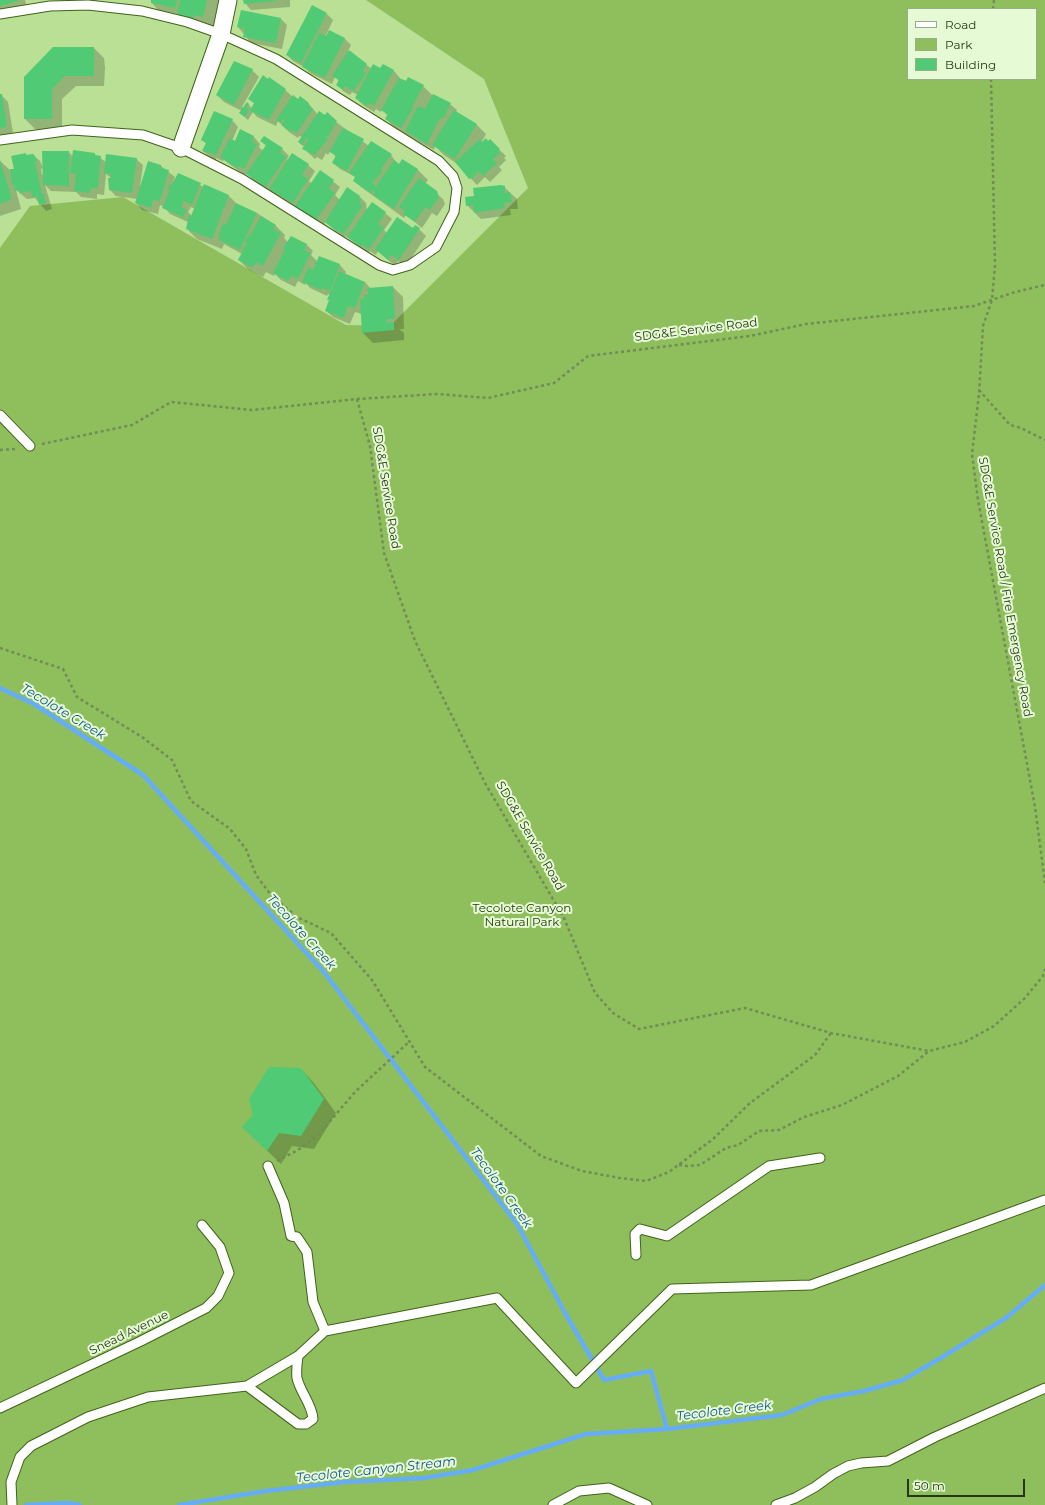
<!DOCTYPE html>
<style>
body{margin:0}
#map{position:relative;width:1045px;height:1505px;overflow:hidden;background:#b9e095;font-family:Montserrat,sans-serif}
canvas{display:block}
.legend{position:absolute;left:907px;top:8px;width:130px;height:72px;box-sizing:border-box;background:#e6fbd5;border:1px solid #9aac89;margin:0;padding:5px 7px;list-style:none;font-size:12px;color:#273618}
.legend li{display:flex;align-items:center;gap:8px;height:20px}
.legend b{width:20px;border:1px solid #9aac89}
.scale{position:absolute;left:907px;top:1479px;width:118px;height:18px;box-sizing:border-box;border:2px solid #273618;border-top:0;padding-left:5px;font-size:12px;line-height:14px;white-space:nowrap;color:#273618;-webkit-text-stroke:3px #e6fbd5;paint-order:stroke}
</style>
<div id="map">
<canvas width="1045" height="1505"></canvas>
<ul class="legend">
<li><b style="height:5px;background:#fff"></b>Road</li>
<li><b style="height:11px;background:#8fbf5c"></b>Park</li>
<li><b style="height:11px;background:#50ca75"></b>Building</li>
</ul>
<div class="scale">50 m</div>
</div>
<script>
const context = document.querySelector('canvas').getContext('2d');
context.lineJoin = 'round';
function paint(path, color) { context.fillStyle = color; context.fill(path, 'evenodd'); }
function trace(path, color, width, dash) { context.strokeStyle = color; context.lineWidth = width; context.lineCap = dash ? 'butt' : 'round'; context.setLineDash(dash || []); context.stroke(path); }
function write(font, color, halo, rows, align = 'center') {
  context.font = font + ' Montserrat,sans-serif'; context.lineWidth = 4; context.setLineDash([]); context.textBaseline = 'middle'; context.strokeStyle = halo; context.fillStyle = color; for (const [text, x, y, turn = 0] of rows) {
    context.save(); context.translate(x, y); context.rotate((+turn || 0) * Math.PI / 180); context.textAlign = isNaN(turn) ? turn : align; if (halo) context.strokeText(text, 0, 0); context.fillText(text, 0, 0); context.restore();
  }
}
const green = new Path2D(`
 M 366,0 L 1045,0 L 1045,1505 L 0,1505 L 0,248 L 30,206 L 123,197 L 346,325 L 390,326 L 528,188 L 484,79 ZM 908,9 L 1036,9 L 1036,79 L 908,79 Z`);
const shadow = new Path2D(`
 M 0,0 L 25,0 L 28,11 L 0,18 Z
 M 65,0 L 97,0 L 97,3 L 69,4 Z
 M 152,0 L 219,0 L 213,27 L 188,24 L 178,14 L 158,10 L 152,3 Z
 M 244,0 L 290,0 L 290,7 L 251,10 L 245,3 Z
 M 327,14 L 333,20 L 325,37 L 344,38 L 351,45 L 348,51 L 372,69 L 381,70 L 384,65 L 394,71 L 400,78 L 400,79 L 423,86 L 433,96 L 450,104 L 457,110 L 456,112 L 476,124 L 486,134 L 481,143 L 490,141 L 506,156 L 504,158 L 506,160 L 499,167 L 502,170 L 490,182 L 485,177 L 477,185 L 456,163 L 444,155 L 435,146 L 434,150 L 396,129 L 386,119 L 388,116 L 382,110 L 381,112 L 376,109 L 374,112 L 363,105 L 356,98 L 358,95 L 352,92 L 350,95 L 343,91 L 337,84 L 339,81 L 335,77 L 332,84 L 310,73 L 304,67 L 293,61 L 287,55 Z
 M 280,18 L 287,25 L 282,49 L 251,43 L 238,27 Z
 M 94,48 L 104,58 L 105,68 L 104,86 L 76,86 L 62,99 L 62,129 L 35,129 L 25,119 L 25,77 Z
 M 252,70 L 259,77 L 242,107 L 244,108 L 247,103 L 252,108 L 255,104 L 249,99 L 285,90 L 293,97 L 309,104 L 318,115 L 336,122 L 369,146 L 372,143 L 391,155 L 399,166 L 403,161 L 418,170 L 428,180 L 425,184 L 443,199 L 445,204 L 437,216 L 432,213 L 422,228 L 406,215 L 404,218 L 361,187 L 354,181 L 356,178 L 354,176 L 340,169 L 333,163 L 336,157 L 330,151 L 328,155 L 326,153 L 322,160 L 317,157 L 315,159 L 304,149 L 305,148 L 299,142 L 302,137 L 299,136 L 298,138 L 289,132 L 278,121 L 276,126 L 257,117 L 253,112 L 248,120 L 240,113 L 242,111 L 224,102 L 217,95 Z
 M 0,94 L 8,102 L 13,133 L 0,135 Z
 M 232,120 L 238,127 L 232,141 L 235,142 L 241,131 L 254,137 L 260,144 L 259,147 L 263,151 L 266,146 L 262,141 L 282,149 L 289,156 L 287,159 L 288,160 L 308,165 L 315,171 L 309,181 L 312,184 L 321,172 L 340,187 L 335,195 L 340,200 L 360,197 L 366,203 L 367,211 L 385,213 L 392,219 L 384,230 L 387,233 L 419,229 L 426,236 L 406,266 L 398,261 L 395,266 L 378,251 L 376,255 L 370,251 L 368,253 L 349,238 L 345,236 L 344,238 L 326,221 L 323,226 L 300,209 L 254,181 L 248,174 L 243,174 L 224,160 L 223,161 L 216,158 L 216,160 L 210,157 L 203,151 L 207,144 L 202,140 Z
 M 69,152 L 73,157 L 94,154 L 106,162 L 136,159 L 143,165 L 140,186 L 161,166 L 175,177 L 173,182 L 178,174 L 204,187 L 204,185 L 229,196 L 237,204 L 257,213 L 275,225 L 285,235 L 284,238 L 288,242 L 306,244 L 313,251 L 311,255 L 317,261 L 319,257 L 340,265 L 346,272 L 345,275 L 365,282 L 371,289 L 393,287 L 403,297 L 404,329 L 399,329 L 404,333 L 404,340 L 373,343 L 363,333 L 362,314 L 355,312 L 350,324 L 333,317 L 326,311 L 331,295 L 328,294 L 327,296 L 310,288 L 306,283 L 305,285 L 298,281 L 295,287 L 281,280 L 275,274 L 274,276 L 266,272 L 263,277 L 249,270 L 239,260 L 242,254 L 224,244 L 222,249 L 197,239 L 187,229 L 188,222 L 170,214 L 164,207 L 160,205 L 158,214 L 142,210 L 136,203 L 137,199 L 116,196 L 110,190 L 112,179 L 106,174 L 104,195 L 97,194 L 97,199 L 81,197 L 76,192 L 51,191 L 45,185 L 52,209 L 46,211 L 35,198 L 27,199 L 16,190 L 21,209 L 0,216 L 0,161 L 10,170 L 16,169 L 25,154 L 28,156 L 33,155 L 40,161 L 43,168 L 41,169 L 42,175 ZM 191,207 L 195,209 L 192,216 L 188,212 Z
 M 504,187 L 517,199 L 518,209 L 510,209 L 511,215 L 481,219 L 467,205 L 475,197 Z
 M 301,1069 L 314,1083 L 336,1113 L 314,1149 L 292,1146 L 281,1164 L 257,1141 Z`);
const stream = new Path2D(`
 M 0,688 L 34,704 L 143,775 L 323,971 L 517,1224 L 565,1313 L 604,1380 L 651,1371 L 667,1429 L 782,1415 L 821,1399 L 864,1391 L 903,1380 L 939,1359 L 1006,1318 L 1045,1285
 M 26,1505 L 68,1503 L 80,1505
 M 179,1505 L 266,1491 L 345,1482 L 424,1478 L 473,1470 L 586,1434 L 667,1429`);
const building = new Path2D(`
 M 0,0 L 18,0 L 18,1 L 0,6 Z
 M 151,0 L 177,0 L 175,8 L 151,3 Z
 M 180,0 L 207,0 L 203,17 L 195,15 L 194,18 L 177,14 Z
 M 243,0 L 276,0 L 276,1 L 244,4 Z
 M 312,5 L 327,13 L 301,63 L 286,55 Z
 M 241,10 L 281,18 L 276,43 L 243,37 L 245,29 L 237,27 Z
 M 329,30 L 345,38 L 325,78 L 302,67 L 319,33 L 326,36 Z
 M 53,47 L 94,47 L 94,58 L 96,58 L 94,60 L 94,76 L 65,76 L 52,89 L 52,119 L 24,119 L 24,77 Z
 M 349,50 L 367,64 L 363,71 L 366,73 L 354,91 L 345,86 L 343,90 L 336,85 L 339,80 L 332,76 Z
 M 234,61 L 253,69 L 234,105 L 216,95 Z
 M 373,64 L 380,68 L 383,64 L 394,70 L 374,106 L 369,103 L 367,106 L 355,98 Z
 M 263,75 L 268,79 L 269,77 L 286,89 L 269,120 L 250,111 L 254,103 L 248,99 Z
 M 408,77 L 424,85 L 412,107 L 413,109 L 401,128 L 385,119 L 388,114 L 381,110 L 399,78 L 406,81 Z
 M 0,94 L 2,94 L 7,127 L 0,128 Z
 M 433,94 L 451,103 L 443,119 L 440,118 L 427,144 L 405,131 L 418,106 L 425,109 Z
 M 293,95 L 298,99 L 300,96 L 309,103 L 308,105 L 313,109 L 297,133 L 292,130 L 291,132 L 281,125 L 285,120 L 283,119 L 281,123 L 276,120 Z
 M 247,102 L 249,104 L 246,108 L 249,110 L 245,117 L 239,113 Z
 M 454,110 L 477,124 L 455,159 L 432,145 Z
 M 214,111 L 233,119 L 216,155 L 202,151 L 206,143 L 201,140 Z
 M 319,111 L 325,115 L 327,112 L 337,121 L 328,137 L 327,136 L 326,137 L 328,139 L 315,155 L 302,149 L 309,139 L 307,138 L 302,145 L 298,142 Z
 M 343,128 L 364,139 L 347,171 L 332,163 L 336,155 L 329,152 Z
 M 240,129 L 254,136 L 252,141 L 257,144 L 244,169 L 238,166 L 236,168 L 220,157 L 230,138 L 235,141 Z
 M 264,136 L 283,148 L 280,153 L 286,157 L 266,187 L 246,174 L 266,145 L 260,141 Z
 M 486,138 L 488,141 L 490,139 L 500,149 L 498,151 L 500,153 L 493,159 L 497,163 L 483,176 L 478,171 L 473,178 L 469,179 L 455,162 L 480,139 L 482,142 Z
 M 371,141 L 392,154 L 381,169 L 383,171 L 372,183 L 376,186 L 371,193 L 353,181 L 355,177 L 349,173 Z
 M 73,150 L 95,153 L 95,155 L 101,156 L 98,188 L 91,188 L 90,193 L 74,191 L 76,173 L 70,173 Z
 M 42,151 L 69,151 L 69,186 L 43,185 Z
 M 26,153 L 26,155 L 33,154 L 35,156 L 37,162 L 35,162 L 42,194 L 44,194 L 46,203 L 39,205 L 37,196 L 32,197 L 31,191 L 20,193 L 19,190 L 15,191 L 14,185 L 12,185 L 10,169 L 14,169 L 11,156 Z
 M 292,153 L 309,164 L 302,175 L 308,179 L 293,203 L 269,189 Z
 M 106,154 L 137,158 L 132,193 L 109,190 L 108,178 L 111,178 L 111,174 L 104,173 Z
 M 402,159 L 418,169 L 394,209 L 373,195 L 375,192 L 373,191 L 394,160 L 399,164 Z
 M 0,160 L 12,199 L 0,204 Z
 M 148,161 L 161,165 L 161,168 L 169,170 L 160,201 L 153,200 L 151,208 L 135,203 Z
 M 320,170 L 334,180 L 329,189 L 335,193 L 316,220 L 295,206 Z
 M 178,173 L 201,183 L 192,205 L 184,201 L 181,207 L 187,210 L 183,217 L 162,208 L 170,190 L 167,189 L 170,184 L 172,185 Z
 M 419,178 L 437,191 L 439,197 L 430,210 L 425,207 L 415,222 L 403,214 L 405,211 L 399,207 Z
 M 204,184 L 229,195 L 212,239 L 186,229 L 189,215 L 191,216 Z
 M 501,185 L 505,186 L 505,191 L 502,193 L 510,192 L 512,202 L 504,203 L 505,208 L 474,213 L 473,205 L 466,206 L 465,197 L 474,196 L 473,188 Z
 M 347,187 L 360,196 L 359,198 L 361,199 L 359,203 L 363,205 L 344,234 L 338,230 L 337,232 L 325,222 Z
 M 372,202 L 386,212 L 378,224 L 384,228 L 369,249 L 363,245 L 361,247 L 347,237 Z
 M 236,203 L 257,213 L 240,250 L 219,240 L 220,237 L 218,236 L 223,223 L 226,225 Z
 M 261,216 L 276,225 L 273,229 L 281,233 L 263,266 L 256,262 L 253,268 L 238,260 L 247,242 L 245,241 L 249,235 L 250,236 Z
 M 397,217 L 413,228 L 415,225 L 420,228 L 399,260 L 391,255 L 388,260 L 375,249 Z
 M 291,236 L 307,244 L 304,250 L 311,253 L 298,279 L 291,276 L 288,281 L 273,273 L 285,249 L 283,248 Z
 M 319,256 L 340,264 L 330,291 L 322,288 L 321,290 L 302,282 L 308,268 L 313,270 Z
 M 339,271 L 365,282 L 355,308 L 348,306 L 344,318 L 325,311 L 329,300 L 327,300 Z
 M 393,286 L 395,319 L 387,319 L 387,323 L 394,322 L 394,330 L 362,333 L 360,299 L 364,299 L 364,295 L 368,295 L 368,288 Z
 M 269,1067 L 301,1068 L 324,1099 L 301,1136 L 279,1133 L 267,1151 L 242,1127 L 253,1115 L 249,1099 Z`);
const path = new Path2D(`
 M 993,9 L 994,0
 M 991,79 L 995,265 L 992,300 L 983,326 L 979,394 L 972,454 L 978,500 L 1035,807 L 1045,883
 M 979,390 L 1010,425 L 1021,428 L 1045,440
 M 357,399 L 370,446 L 384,553 L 415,641 L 485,783 L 564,918 L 595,993 L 613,1013 L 639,1029 L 745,1008 L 831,1033 L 929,1051
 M 42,444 L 132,425 L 171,402 L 252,410 L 357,399 L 437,394 L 488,398 L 554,383 L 588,356 L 750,336 L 806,324 L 974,306 L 1015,292 L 1045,285
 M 0,450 L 15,449
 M 0,648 L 63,669 L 77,697 L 142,737 L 172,760 L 191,801 L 230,829 L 246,849 L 256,875 L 271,895 L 297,917 L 331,933 L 372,980 L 425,1067 L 541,1156 L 582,1171 L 620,1178 L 646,1181 L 669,1172 L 713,1139 L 750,1103 L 815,1055 L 831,1033
 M 277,1161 L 298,1150 L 318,1135 L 356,1091 L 410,1041
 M 679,1165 L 687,1166 L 700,1165 L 726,1148 L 738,1145 L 759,1131 L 779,1130 L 804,1117 L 842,1105 L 898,1076 L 929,1051 L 965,1042 L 994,1026 L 1025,998 L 1043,976 L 1045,969`);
const service = new Path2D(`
 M 0,14 L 50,6 L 88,5 L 142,11 L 187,22 L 221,34 L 276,59 L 439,161 L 453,176 L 457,188 L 454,212 L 436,247 L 410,265 L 393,270 L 379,265 L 242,179 L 181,148 L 143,135 L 72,130 L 0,140
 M 0,415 L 30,446
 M 636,1255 L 635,1234 L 640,1229 L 667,1236 L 769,1166 L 820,1158
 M 325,1331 L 497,1298 L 576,1383 L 672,1289 L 811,1285 L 1045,1200
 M 247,1386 L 298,1356
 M 0,1408 L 141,1341 L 206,1308 L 218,1296 L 229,1273 L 220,1247 L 202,1225
 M 12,1505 L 11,1482 L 20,1457 L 31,1446 L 88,1417 L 148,1397 L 247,1386 L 298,1424 L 306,1424 L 313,1419 C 312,1404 300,1392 297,1378 C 296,1371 297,1364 298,1356 L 325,1331 L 313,1302 L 307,1252 L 297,1237 L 291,1236 L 284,1203 L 268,1166
 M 553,1505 L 579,1491 L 609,1488 L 647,1505
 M 776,1505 L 795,1498 L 815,1487 L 833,1474 L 848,1466 L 861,1463 L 888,1461 L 935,1437 L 1045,1388`);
const minor = new Path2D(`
 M 181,148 L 221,34 L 228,0`);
const streetNames = [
 ["SDG&E Service Road",696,330,-7],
 ["SDG&E Service Road",386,488,81],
 ["SDG&E Service Road / Fire Emergency Road",1005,587,80],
 ["SDG&E Service Road",530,836,60],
 ["Snead Avenue",129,1333,-26]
];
const parkNames = [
 ["Tecolote Canyon",522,908],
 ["Natural Park",522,922]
];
const waterNames = [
 ["Tecolote Creek",63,712,31],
 ["Tecolote Creek",301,932,48],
 ["Tecolote Creek",501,1188,54],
 ["Tecolote Creek",724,1411,-7],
 ["Tecolote Canyon Stream",376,1470,-6]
];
paint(green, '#8fbf5c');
paint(shadow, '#0003');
trace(stream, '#65adf7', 4.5);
paint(building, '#50ca75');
trace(service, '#426319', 11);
trace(minor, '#426319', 19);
trace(path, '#718c57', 2.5, [3, 3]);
trace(service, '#fff', 9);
trace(minor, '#fff', 17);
write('12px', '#273618', '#e6fbd5', streetNames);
write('12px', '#1f3403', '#e6fbd5', parkNames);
write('italic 13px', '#11548f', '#e6fbd5', waterNames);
</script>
